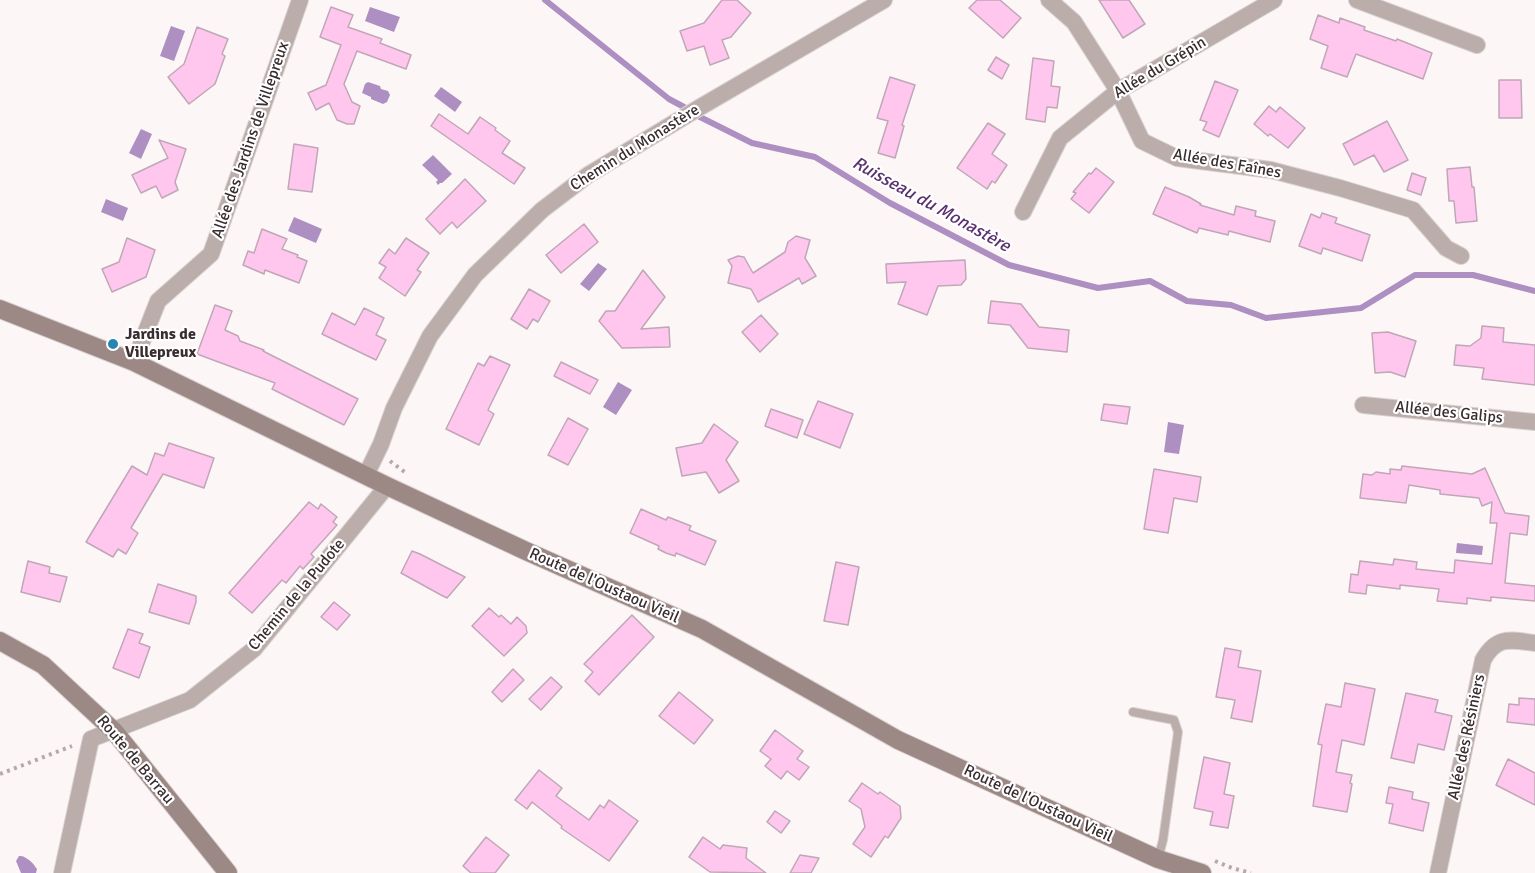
<!DOCTYPE html>
<meta charset="utf-8">
<style>
body{margin:0}
canvas{display:block;background:#fdf6f7}
</style>
<canvas width="1535" height="873"></canvas>
<script>
const context = document.querySelector('canvas').getContext('2d');
context.lineJoin = 'round';
function paint(path, color) { context.fillStyle = color; context.fill(path, 'evenodd'); }
function trace(path, color, width, dash) { context.strokeStyle = color; context.lineWidth = width; context.lineCap = dash ? 'butt' : 'round'; context.setLineDash(dash || []); context.stroke(path); }
function write(font, color, halo, rows, align = 'center') {
  context.font = font + ' Signika,sans-serif'; context.lineWidth = 4.5; context.setLineDash([]); context.textBaseline = 'middle'; context.strokeStyle = halo; context.fillStyle = color; for (const [text, x, y, turn = 0] of rows) {
    context.save(); context.translate(x, y); context.rotate((+turn || 0) * Math.PI / 180); context.textAlign = isNaN(turn) ? turn : align; if (halo) context.strokeText(text, 0, 0); context.fillText(text, 0, 0); context.restore();
  }
}
const water = new Path2D(`
 M 370,7 L 400,17 L 394,32 L 365,21 Z
 M 171,26 L 185,31 L 174,61 L 160,56 Z
 M 368,82 L 380,86 L 381,89 L 388,91 L 390,95 L 387,102 L 383,104 L 371,99 L 371,97 L 362,93 L 365,84 Z
 M 441,87 L 462,102 L 455,112 L 434,96 Z
 M 141,129 L 152,134 L 141,159 L 129,153 Z
 M 433,155 L 452,174 L 442,183 L 440,183 L 438,185 L 436,182 L 438,180 L 422,165 Z
 M 106,199 L 128,208 L 123,221 L 101,212 Z
 M 294,217 L 322,229 L 316,243 L 288,231 Z
 M 598,263 L 607,269 L 589,291 L 580,284 Z
 M 618,382 L 632,390 L 616,415 L 603,407 Z
 M 1168,422 L 1184,425 L 1179,454 L 1164,452 Z
 M 1457,543 L 1483,546 L 1482,555 L 1456,553 Z
 M 19,856 C 26,855 34,864 37,869 L 36,873 L 21,873 L 16,861 Z`);
const stream = new Path2D(`
 M 545,0 L 669,99 L 684,107
 M 698,116 L 752,143 L 815,157 L 890,203 L 1009,265 L 1098,288 L 1150,281 L 1187,301 L 1231,305 L 1266,318 L 1361,308 L 1415,275 L 1473,275 L 1535,291`);
const building = new Path2D(`
 M 722,0 L 737,0 L 751,13 L 731,37 L 722,40 L 729,58 L 710,65 L 704,46 L 687,51 L 680,31 L 704,23 Z
 M 977,0 L 1000,0 L 1021,18 L 1003,38 L 969,8 Z
 M 1099,0 L 1129,0 L 1145,24 L 1123,38 Z
 M 331,7 L 353,15 L 348,27 L 382,39 L 380,43 L 411,55 L 406,69 L 357,51 L 344,84 L 352,102 L 360,106 L 354,124 L 347,124 L 337,120 L 329,103 L 316,110 L 308,93 L 326,85 L 341,45 L 320,37 Z
 M 1318,15 L 1339,23 L 1340,18 L 1365,27 L 1364,30 L 1396,41 L 1397,39 L 1432,53 L 1423,79 L 1356,54 L 1347,77 L 1321,68 L 1328,46 L 1310,39 Z
 M 197,27 L 228,39 L 222,54 L 225,56 L 215,84 L 189,104 L 168,77 L 184,64 Z
 M 996,57 L 1009,65 L 1002,79 L 988,70 Z
 M 1033,58 L 1054,61 L 1051,86 L 1060,87 L 1057,108 L 1047,107 L 1045,122 L 1026,119 Z
 M 890,77 L 915,85 L 902,125 L 904,126 L 895,158 L 878,153 L 888,121 L 877,118 Z
 M 1499,80 L 1521,80 L 1522,118 L 1499,118 Z
 M 1215,81 L 1238,90 L 1219,137 L 1203,130 L 1207,122 L 1200,120 Z
 M 1269,106 L 1276,112 L 1280,107 L 1305,128 L 1288,148 L 1270,134 L 1268,136 L 1254,124 Z
 M 439,114 L 468,134 L 480,117 L 496,128 L 495,130 L 510,141 L 502,153 L 525,168 L 514,184 L 431,126 Z
 M 1387,121 L 1408,160 L 1384,172 L 1374,155 L 1354,165 L 1343,144 Z
 M 988,123 L 1005,134 L 992,154 L 1007,165 L 995,183 L 992,181 L 987,189 L 957,168 Z
 M 159,140 L 186,149 L 175,182 L 178,190 L 162,198 L 156,186 L 141,193 L 132,175 L 168,158 Z
 M 294,144 L 318,148 L 312,192 L 288,189 Z
 M 1470,167 L 1472,187 L 1474,187 L 1477,221 L 1456,223 L 1454,201 L 1449,201 L 1447,169 Z
 M 1096,168 L 1114,182 L 1089,213 L 1071,199 L 1076,193 L 1073,192 L 1089,173 L 1091,174 Z
 M 1412,173 L 1426,178 L 1421,195 L 1407,190 Z
 M 465,179 L 486,201 L 457,228 L 452,222 L 440,234 L 426,219 Z
 M 1165,187 L 1189,197 L 1201,204 L 1200,205 L 1234,215 L 1236,206 L 1256,211 L 1255,216 L 1275,221 L 1270,242 L 1229,231 L 1228,235 L 1199,228 L 1197,233 L 1153,214 Z
 M 1322,213 L 1337,218 L 1335,223 L 1370,235 L 1362,261 L 1323,248 L 1321,254 L 1299,246 L 1311,214 L 1320,218 Z
 M 584,224 L 598,242 L 561,273 L 546,255 Z
 M 262,229 L 287,239 L 282,249 L 298,255 L 297,257 L 307,261 L 299,283 L 265,270 L 264,274 L 243,265 L 248,251 L 254,253 Z
 M 796,236 L 810,240 L 805,258 L 816,276 L 802,284 L 799,278 L 758,302 L 751,289 L 728,283 L 732,266 L 728,260 L 738,256 L 744,257 L 753,273 L 785,252 L 788,242 Z
 M 127,238 L 155,250 L 146,277 L 112,292 L 102,269 L 119,262 Z
 M 406,238 L 429,253 L 417,270 L 421,272 L 405,296 L 379,278 L 386,267 L 379,263 L 389,249 L 395,254 Z
 M 965,260 L 966,279 L 961,285 L 938,286 L 927,315 L 898,304 L 906,282 L 887,283 L 886,264 Z
 M 643,270 L 665,297 L 641,329 L 669,327 L 670,347 L 622,348 L 599,321 L 606,311 L 615,311 Z
 M 529,289 L 550,301 L 538,322 L 533,319 L 527,329 L 511,319 Z
 M 991,301 L 1021,304 L 1039,327 L 1069,330 L 1067,352 L 1028,348 L 1010,325 L 988,323 Z
 M 215,305 L 232,311 L 225,330 L 238,336 L 240,341 L 264,350 L 263,351 L 358,399 L 344,425 L 272,389 L 275,383 L 197,354 Z
 M 364,308 L 384,318 L 376,335 L 386,340 L 376,360 L 322,334 L 332,313 L 355,325 Z
 M 761,315 L 778,334 L 760,352 L 742,332 Z
 M 1482,326 L 1504,328 L 1503,342 L 1535,345 L 1535,385 L 1482,379 L 1484,368 L 1454,365 L 1456,345 L 1470,346 L 1481,338 Z
 M 1388,332 L 1416,341 L 1405,377 L 1390,372 L 1375,373 L 1372,333 Z
 M 490,356 L 510,365 L 488,410 L 494,414 L 479,445 L 446,429 L 478,363 L 484,366 Z
 M 561,362 L 598,380 L 590,394 L 554,376 Z
 M 818,401 L 853,414 L 840,448 L 804,434 Z
 M 1104,404 L 1130,407 L 1127,424 L 1101,420 Z
 M 771,409 L 803,420 L 797,438 L 765,426 Z
 M 568,418 L 588,429 L 568,465 L 548,455 Z
 M 714,424 L 738,442 L 726,460 L 739,481 L 719,493 L 706,472 L 682,476 L 676,448 L 702,443 Z
 M 169,443 L 214,458 L 204,488 L 163,474 L 131,528 L 138,533 L 126,554 L 118,549 L 113,557 L 86,542 L 132,466 L 147,475 L 155,453 L 164,456 Z
 M 1402,466 L 1472,474 L 1485,468 L 1505,513 L 1529,516 L 1527,535 L 1510,533 L 1505,583 L 1535,586 L 1535,601 L 1491,597 L 1491,601 L 1467,598 L 1467,604 L 1437,601 L 1439,589 L 1400,585 L 1400,589 L 1367,585 L 1366,594 L 1349,592 L 1351,574 L 1358,575 L 1360,561 L 1393,565 L 1394,559 L 1417,562 L 1416,569 L 1454,573 L 1455,560 L 1492,564 L 1497,523 L 1490,523 L 1492,502 L 1482,506 L 1479,498 L 1440,494 L 1440,490 L 1409,485 L 1406,503 L 1360,498 L 1363,474 L 1372,475 L 1376,472 L 1390,474 L 1390,469 L 1401,470 Z
 M 1154,469 L 1201,477 L 1197,502 L 1174,498 L 1168,533 L 1144,529 Z
 M 309,502 L 318,509 L 321,504 L 337,517 L 333,522 L 337,525 L 311,554 L 314,557 L 303,569 L 300,566 L 286,583 L 282,580 L 252,613 L 229,593 Z
 M 641,509 L 666,520 L 668,517 L 691,526 L 689,530 L 716,541 L 705,565 L 676,553 L 675,556 L 666,553 L 658,549 L 659,546 L 630,533 Z
 M 412,551 L 420,554 L 465,577 L 447,598 L 441,595 L 401,573 Z
 M 28,561 L 50,567 L 49,573 L 67,577 L 60,602 L 21,592 Z
 M 836,562 L 859,567 L 848,625 L 824,621 Z
 M 158,584 L 196,596 L 196,602 L 189,624 L 149,612 Z
 M 334,602 L 350,615 L 337,630 L 321,617 Z
 M 489,608 L 499,617 L 501,615 L 511,624 L 517,617 L 526,626 L 527,633 L 504,656 L 472,626 Z
 M 632,615 L 654,637 L 599,695 L 585,681 L 593,672 L 584,664 Z
 M 128,629 L 143,634 L 139,643 L 150,647 L 139,678 L 113,668 Z
 M 1225,648 L 1241,651 L 1238,667 L 1261,671 L 1252,722 L 1231,718 L 1235,700 L 1216,697 Z
 M 513,669 L 524,680 L 502,702 L 492,692 Z
 M 551,677 L 562,687 L 541,710 L 529,699 Z
 M 1345,683 L 1375,689 L 1364,745 L 1342,740 L 1336,772 L 1352,775 L 1350,783 L 1352,784 L 1347,812 L 1313,806 L 1322,745 L 1318,744 L 1326,704 L 1341,707 Z
 M 679,692 L 713,720 L 694,744 L 659,716 Z
 M 1406,693 L 1438,700 L 1435,712 L 1452,716 L 1444,750 L 1418,744 L 1414,763 L 1391,758 Z
 M 1519,698 L 1535,699 L 1535,725 L 1507,722 L 1509,704 L 1519,705 Z
 M 775,730 L 803,751 L 797,759 L 809,767 L 799,780 L 787,771 L 781,779 L 765,766 L 771,759 L 760,751 Z
 M 1204,757 L 1230,763 L 1224,794 L 1234,796 L 1228,828 L 1210,825 L 1213,812 L 1194,808 Z
 M 1508,759 L 1535,773 L 1535,805 L 1496,785 Z
 M 539,770 L 562,788 L 556,796 L 589,820 L 600,805 L 604,808 L 609,800 L 638,821 L 609,861 L 561,828 L 562,826 L 532,802 L 527,809 L 515,800 Z
 M 862,783 L 878,794 L 880,792 L 900,806 L 901,818 L 888,838 L 885,836 L 871,857 L 853,844 L 865,827 L 861,809 L 849,801 Z
 M 1389,787 L 1413,792 L 1412,799 L 1429,803 L 1423,831 L 1389,823 L 1393,804 L 1386,803 Z
 M 775,811 L 790,821 L 781,833 L 767,822 Z
 M 486,837 L 509,855 L 495,873 L 471,873 L 463,866 Z
 M 703,837 L 720,849 L 723,845 L 747,848 L 746,858 L 766,873 L 710,872 L 689,857 Z
 M 800,855 L 819,858 L 811,873 L 790,873 Z`);
const path = new Path2D(`
 M 390,461 L 406,473
 M 0,774 L 72,746
 M 1215,861 L 1232,868 L 1251,873`);
const lane = new Path2D(`
 M 1133,712 L 1174,720 L 1178,732 L 1163,840 L 1158,859`);
const street = new Path2D(`
 M 1049,0 L 1074,22 L 1118,91 L 1142,141 L 1177,158 L 1271,170 L 1340,188 L 1413,210 L 1446,248 L 1461,256
 M 1357,0 L 1477,45
 M 1023,212 L 1060,138 L 1118,91 L 1274,0
 M 134,362 L 158,301 L 211,254 L 300,0
 M 1363,405 L 1535,422
 M 366,475 L 381,444 L 394,408 L 430,336 L 475,275 L 542,210 L 588,175 L 697,109 L 884,0
 M 62,873 L 91,739 L 190,700 L 254,649 L 387,486
 M 1438,873 L 1483,660 C 1497,635 1511,640 1535,643`);
const secondary = new Path2D(`
 M 0,309 L 134,362 L 387,486 L 526,551 L 702,629 L 898,740 L 1158,859 L 1202,873
 M 0,641 L 43,665 L 114,731 L 228,873`);
const markers = [
 [113,344,6,"#2785b1"]
];
const streetNames = [
 ["Allée du Grépin",1160,68,-31],
 ["Allée des Jardins de Villepreux",251,140,-71],
 ["Chemin du Monastère",635,148,-32],
 ["Allée des Faînes",1227,164,10],
 ["Allée des Galips",1449,413,6],
 ["Route de l'Oustaou Vieil",604,586,24],
 ["Chemin de la Pudote",297,595,-50],
 ["Allée des Résiniers",1467,737,-78],
 ["Route de Barrau",135,760,50],
 ["Route de l'Oustaou Vieil",1038,804,25]
];
const poiNames = [
 ["Jardins de",125,335],
 ["Villepreux",125,353]
];
const waterNames = [
 ["Ruisseau du Monastère",931,205,29]
];
paint(water, '#ae8fc1');
trace(stream, '#ae8fc1', 6);
paint(building, '#ffc7ed');
trace(building, '#c0a7b7', 1.5);
trace(lane, '#dad2d3', 10);
trace(street, '#dad2d3', 18);
trace(secondary, '#dad2d3', 20);
trace(path, '#b3aaac', 4, [3, 4.5]);
trace(lane, '#bbadaa', 8);
trace(street, '#bbadaa', 16);
trace(secondary, '#9c8985', 18);
for (const [x, y, r, color] of markers) { const dot = new Path2D(); dot.arc(x, y, r, 0, 2 * Math.PI); context.fillStyle = color; context.fill(dot); trace(dot, '#fff', 2); }
write('16px', '#392d30', '#fff', streetNames);
write('bold 16px', '#392d30', '#fff', poiNames, 'left');
write('italic 18px', '#5a3170', '#fff', waterNames);
</script>
